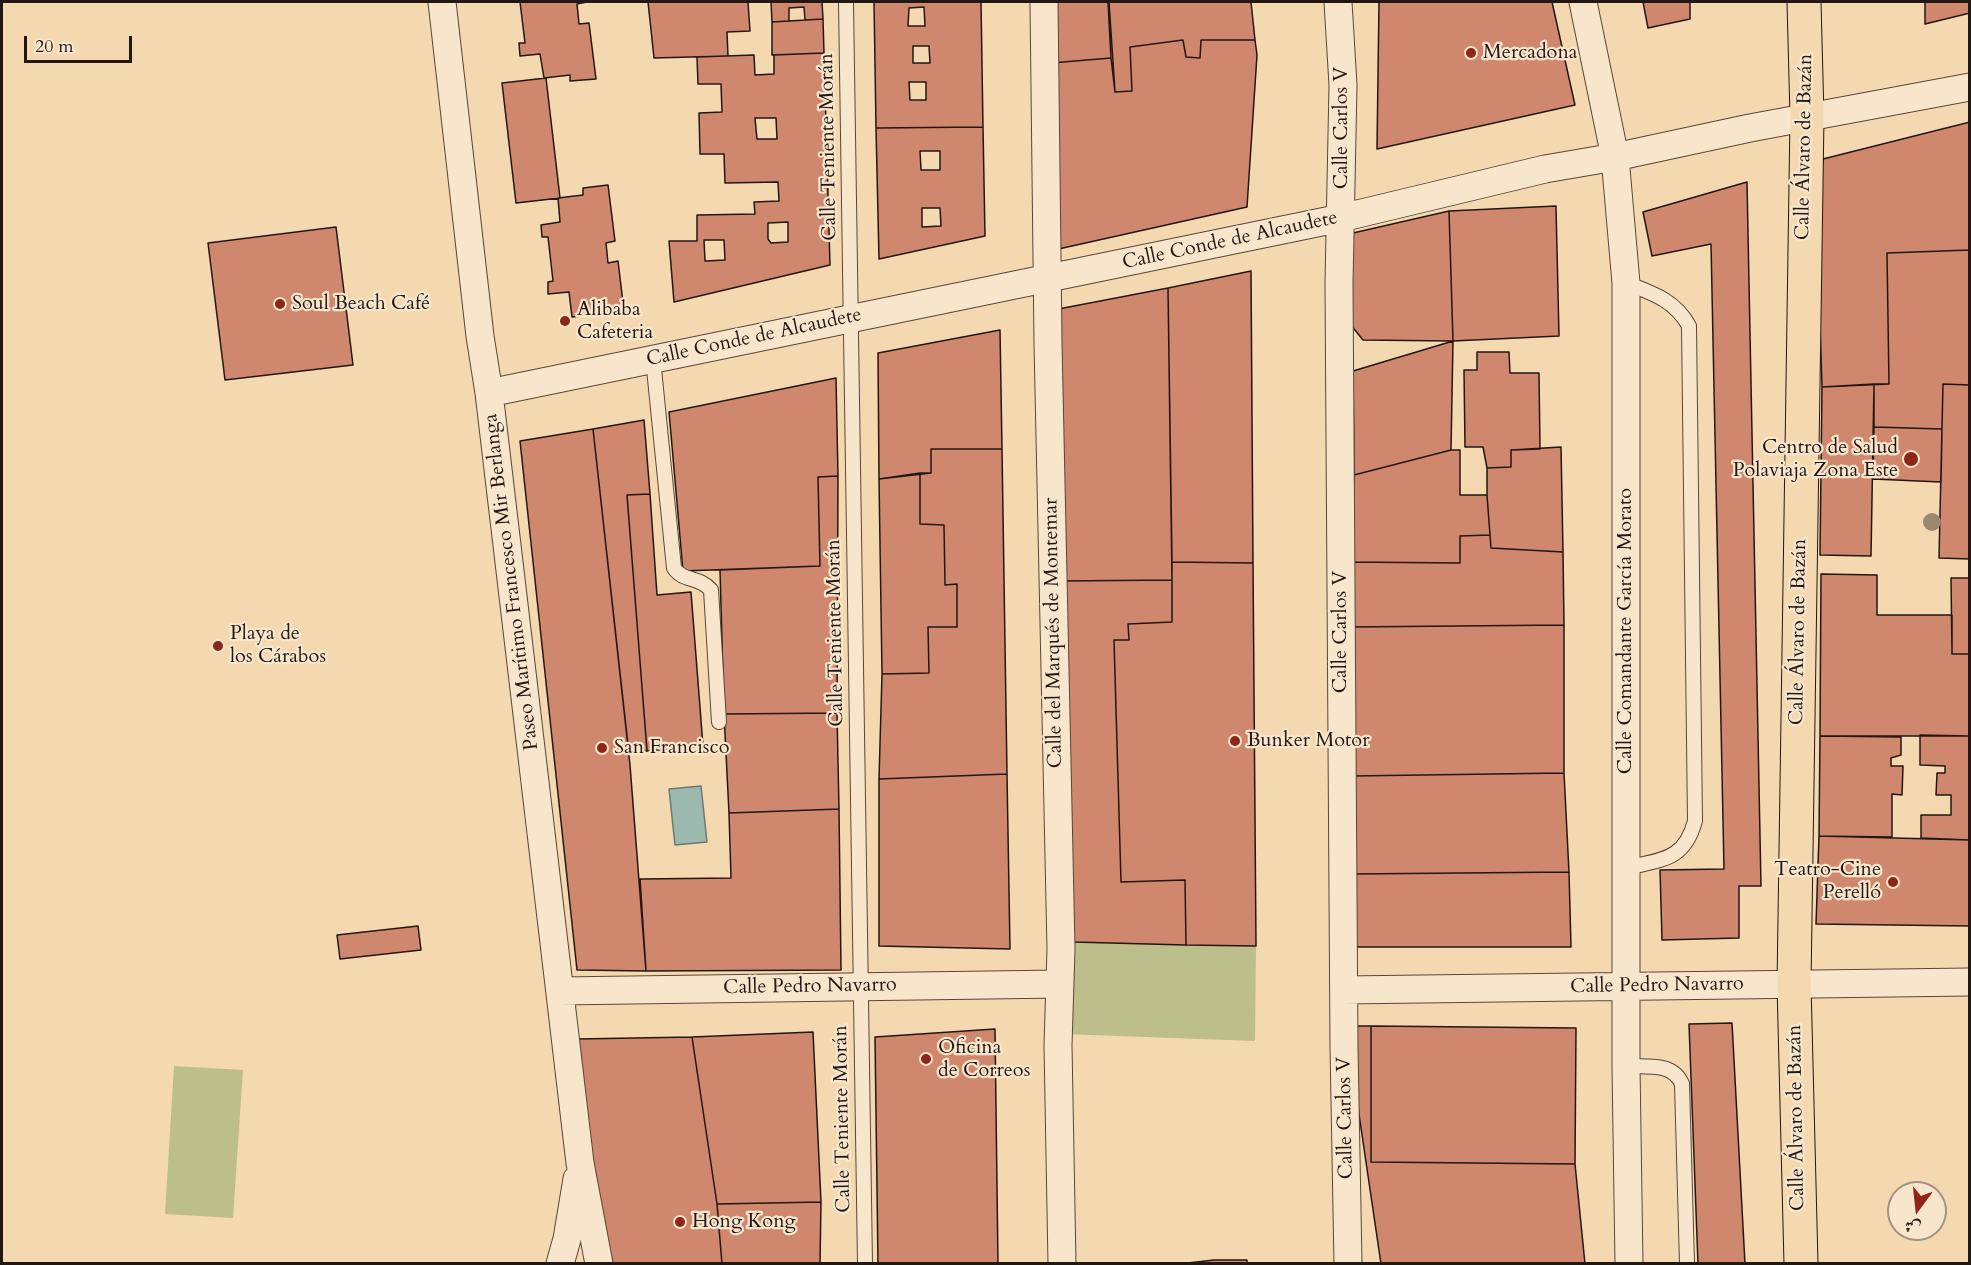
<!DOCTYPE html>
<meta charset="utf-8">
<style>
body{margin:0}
#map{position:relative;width:1971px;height:1265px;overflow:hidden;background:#f4d8b0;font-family:Cardo,Amiri,serif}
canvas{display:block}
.frame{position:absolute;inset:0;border:3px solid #231713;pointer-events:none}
.north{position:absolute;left:1887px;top:1181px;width:60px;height:60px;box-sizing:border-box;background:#f8e6cc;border:2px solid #a39382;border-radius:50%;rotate:195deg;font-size:16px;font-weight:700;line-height:24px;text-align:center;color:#231713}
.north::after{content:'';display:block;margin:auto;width:21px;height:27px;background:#8f2418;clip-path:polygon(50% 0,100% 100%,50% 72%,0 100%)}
.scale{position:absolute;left:24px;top:36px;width:108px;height:27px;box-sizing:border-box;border:3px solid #231713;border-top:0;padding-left:8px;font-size:18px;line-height:21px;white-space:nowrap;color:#231713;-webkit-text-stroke:4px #f8e6cc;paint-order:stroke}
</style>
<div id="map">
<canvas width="1971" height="1265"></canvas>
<div class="frame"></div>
<div class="north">ش</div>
<div class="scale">20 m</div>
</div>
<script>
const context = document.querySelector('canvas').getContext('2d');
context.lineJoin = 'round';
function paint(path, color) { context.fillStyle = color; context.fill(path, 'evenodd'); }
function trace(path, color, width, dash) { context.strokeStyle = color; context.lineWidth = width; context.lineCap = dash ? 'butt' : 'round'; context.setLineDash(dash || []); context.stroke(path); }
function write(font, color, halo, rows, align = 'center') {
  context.font = font + ' Cardo,serif'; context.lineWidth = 4.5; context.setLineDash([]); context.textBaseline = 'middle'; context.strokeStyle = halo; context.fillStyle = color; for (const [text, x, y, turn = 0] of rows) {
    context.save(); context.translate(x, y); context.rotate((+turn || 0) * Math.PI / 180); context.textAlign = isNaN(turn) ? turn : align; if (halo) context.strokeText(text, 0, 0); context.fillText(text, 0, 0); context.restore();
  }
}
const green = new Path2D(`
 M 1073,942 L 1256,946 L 1255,1041 L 1063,1034 Z
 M 174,1066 L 243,1070 L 233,1218 L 165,1214 Z`);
const water = new Path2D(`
 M 701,786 L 707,842 L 675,845 L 669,789 Z`);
const building = new Path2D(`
 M 520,2 L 587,2 L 577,4 L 579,24 L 589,23 L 596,79 L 570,81 L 570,75 L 544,78 L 540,54 L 520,56 L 519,43 L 525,43 Z
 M 648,2 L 748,2 L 750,31 L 727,32 L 728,56 L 654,58 Z
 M 771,2 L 822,2 L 823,19 L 805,20 L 804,7 L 789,8 L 789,21 L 772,22 Z
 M 874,2 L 981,2 L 983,127 L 876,128 ZM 924,7 L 925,26 L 908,26 L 909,8 ZM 913,46 L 929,46 L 930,63 L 913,63 ZM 909,82 L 926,82 L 926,100 L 910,100 Z
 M 1050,2 L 1108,2 L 1111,58 L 1051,63 Z
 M 1109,2 L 1251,2 L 1255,40 L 1201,40 L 1200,58 L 1186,57 L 1183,40 L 1130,47 L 1132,91 L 1115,92 Z
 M 1379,2 L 1552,2 L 1575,105 L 1377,149 Z
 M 1643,2 L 1690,2 L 1690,19 L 1648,28 Z
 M 1925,2 L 1970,2 L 1970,13 L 1925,24 Z
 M 823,19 L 824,53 L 772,55 L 772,22 Z
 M 1183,40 L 1186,57 L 1200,58 L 1201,40 L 1255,40 L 1257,55 L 1247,207 L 1054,250 L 1051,63 L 1111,58 L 1115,92 L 1132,91 L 1130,47 Z
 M 824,53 L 830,265 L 674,302 L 669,241 L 697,241 L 697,215 L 755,214 L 754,202 L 779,201 L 778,182 L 725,183 L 724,154 L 700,154 L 699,113 L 722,112 L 721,84 L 698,84 L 697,57 L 754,55 L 755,75 L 774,74 L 774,55 ZM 755,118 L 776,118 L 777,139 L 757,139 ZM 788,222 L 788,242 L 771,243 L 768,239 L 768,223 ZM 704,240 L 724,240 L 725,260 L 705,261 Z
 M 546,78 L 560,198 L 516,203 L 502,83 Z
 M 1970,122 L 1970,250 L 1887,253 L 1889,384 L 1822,387 L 1817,231 L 1823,159 Z
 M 983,127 L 985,236 L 879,259 L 876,128 ZM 920,151 L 940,151 L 940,170 L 921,170 ZM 922,208 L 940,208 L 941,226 L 922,227 Z
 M 1747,182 L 1761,886 L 1739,886 L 1739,938 L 1662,940 L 1660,870 L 1724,869 L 1711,244 L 1652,256 L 1643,212 Z
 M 608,185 L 615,241 L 606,243 L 608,263 L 618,261 L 624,311 L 572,317 L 569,292 L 548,294 L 548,282 L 553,281 L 548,237 L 542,237 L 541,225 L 560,222 L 558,198 L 583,195 L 583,188 Z
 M 1556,206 L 1559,336 L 1453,341 L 1449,211 Z
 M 1449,211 L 1453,341 L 1363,340 L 1350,324 L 1353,233 Z
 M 336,227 L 353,365 L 225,380 L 208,243 Z
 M 1970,250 L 1970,385 L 1943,384 L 1942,429 L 1874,427 L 1874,384 L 1889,384 L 1887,253 Z
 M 1251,271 L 1253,563 L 1172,562 L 1168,288 Z
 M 1168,288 L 1172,580 L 1061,581 L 1048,311 Z
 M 1000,330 L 1002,449 L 931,449 L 931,473 L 879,479 L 878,353 Z
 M 1453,341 L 1451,450 L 1354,475 L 1353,371 Z
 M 1477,352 L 1509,352 L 1510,373 L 1539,373 L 1540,449 L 1511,450 L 1511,467 L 1487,468 L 1483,447 L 1465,447 L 1464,370 L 1477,370 Z
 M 836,378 L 838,476 L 818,477 L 820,566 L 683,571 L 669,412 Z
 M 1874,384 L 1871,556 L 1820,555 L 1822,387 Z
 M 1943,384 L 1970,385 L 1970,559 L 1939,558 Z
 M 644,420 L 650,494 L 627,495 L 647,751 L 629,754 L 593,429 Z
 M 1874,427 L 1942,429 L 1941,482 L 1873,479 Z
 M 593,429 L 630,765 L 646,971 L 577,970 L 520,441 Z
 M 1561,447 L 1563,552 L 1491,548 L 1487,495 L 1487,468 L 1511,467 L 1511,450 Z
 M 931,449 L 1002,449 L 1007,774 L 879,779 L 882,674 L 929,673 L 928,627 L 957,627 L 957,584 L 945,585 L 944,525 L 920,524 L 920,473 L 931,473 Z
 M 1451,450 L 1460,450 L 1460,495 L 1487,495 L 1490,535 L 1460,536 L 1460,563 L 1348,562 L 1354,475 Z
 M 920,473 L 920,524 L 944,525 L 945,585 L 957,584 L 957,627 L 928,627 L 929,673 L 882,674 L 879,479 Z
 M 838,476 L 837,713 L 724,714 L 720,570 L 820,566 L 818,477 Z
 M 650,494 L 657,595 L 691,592 L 703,746 L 647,751 L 627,495 Z
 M 1490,535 L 1491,548 L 1563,552 L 1564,625 L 1349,627 L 1348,562 L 1460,563 L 1460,536 Z
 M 1172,562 L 1253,563 L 1256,946 L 1186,945 L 1185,880 L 1121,882 L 1114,640 L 1129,640 L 1128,624 L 1172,622 Z
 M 1821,574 L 1877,575 L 1877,615 L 1952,615 L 1952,654 L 1970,654 L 1970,736 L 1820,736 Z
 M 1951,578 L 1970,578 L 1970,654 L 1952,654 Z
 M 1172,580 L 1172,622 L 1128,624 L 1129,640 L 1114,640 L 1121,882 L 1185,880 L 1186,945 L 1073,942 L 1061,581 Z
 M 1564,625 L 1564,773 L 1352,776 L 1349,627 Z
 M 837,713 L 839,809 L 729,813 L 724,714 Z
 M 1920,735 L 1970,736 L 1970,840 L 1921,838 L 1921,815 L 1951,815 L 1951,795 L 1936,795 L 1937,773 L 1945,773 L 1945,766 L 1920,765 Z
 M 1820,736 L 1901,737 L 1901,755 L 1891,758 L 1891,766 L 1903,766 L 1902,795 L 1892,794 L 1892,837 L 1819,836 Z
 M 1564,773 L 1569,872 L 1353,874 L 1352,776 Z
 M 1007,774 L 1010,949 L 879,946 L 879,779 Z
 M 839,809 L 841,970 L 646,971 L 640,879 L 731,878 L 729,813 Z
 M 1819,836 L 1970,840 L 1970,926 L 1816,924 Z
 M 1569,872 L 1571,947 L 1355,947 L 1353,874 Z
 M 418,926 L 421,950 L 340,959 L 337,935 Z
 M 1732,1023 L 1745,1264 L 1698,1264 L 1689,1024 Z
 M 1346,1026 L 1371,1026 L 1371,1162 L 1575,1164 L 1585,1264 L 1381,1264 Z
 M 1371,1026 L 1576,1028 L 1575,1164 L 1371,1162 Z
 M 995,1029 L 998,1264 L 878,1264 L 875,1037 Z
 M 813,1032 L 821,1202 L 717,1204 L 692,1037 Z
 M 692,1037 L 717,1204 L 722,1264 L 606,1264 L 577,1039 Z
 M 821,1202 L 820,1264 L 722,1264 L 717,1204 Z
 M 1214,1260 L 1247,1260 L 1247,1264 L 1179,1264 Z`);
const service = new Path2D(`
 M 846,2 L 865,1264
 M 1626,283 C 1652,293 1675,300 1689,326 L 1695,821 C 1684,861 1662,859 1627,868
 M 653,359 L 674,568 C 683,582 699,576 711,590 L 719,722
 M 1626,1066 C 1646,1067 1673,1062 1682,1084 L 1687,1264`);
const minor = new Path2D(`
 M 442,2 L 480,336 L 489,393 L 580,1163 L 599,1264
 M 1044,2 L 1048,343 L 1061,949 L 1058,1045 L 1062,1264
 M 1338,2 L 1343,85 L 1339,283 L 1344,1047 L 1348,1264
 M 1583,2 L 1615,157 L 1626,283 L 1626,1066 L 1629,1264
 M 489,393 L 1341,218 L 1545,169 L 1615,157 L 1750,128 L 1970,87
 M 1344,990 L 1970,982
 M 560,991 L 1060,984
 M 560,1264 L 567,1239 L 577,1179`);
const primary = new Path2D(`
 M 1801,1264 L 1794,984 L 1807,117 L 1804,2`);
const trees = [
 [1932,522]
];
const markers = [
 [1471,53,6,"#8f2418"],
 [280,304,6,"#8f2418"],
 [565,321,6,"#8f2418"],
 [1911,459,8,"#8f2418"],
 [218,646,6,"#8f2418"],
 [1235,741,6,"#8f2418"],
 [602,748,6,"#8f2418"],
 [1893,882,6,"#8f2418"],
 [926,1059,6,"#8f2418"],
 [680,1222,6,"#8f2418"]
];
const poiNames = [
 ["Mercadona",1483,53],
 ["Soul Beach Café",292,304],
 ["Alibaba",577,310],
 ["Cafeteria",577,333],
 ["Centro de Salud",1898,448,"right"],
 ["Polaviaja Zona Este",1898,471,"right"],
 ["Playa de",230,634],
 ["los Cárabos",230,657],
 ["Bunker Motor",1247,741],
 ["San Francisco",614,748],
 ["Teatro-Cine",1881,870,"right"],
 ["Perelló",1881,893,"right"],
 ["Oficina",938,1048],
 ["de Correos",938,1071],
 ["Hong Kong",692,1222]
];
const streetNames = [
 ["Calle Carlos V",1342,128,-90],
 ["Calle Teniente Morán",829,147,-91],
 ["Calle Álvaro de Bazán",1805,147,-89],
 ["Calle Conde de Alcaudete",1230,241,-12],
 ["Calle Conde de Alcaudete",754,338,-12],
 ["Paseo Marítimo Francesco Mir Berlanga",512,582,-97],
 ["Calle Comandante García Morato",1626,631,-90],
 ["Calle Carlos V",1341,632,-90],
 ["Calle Álvaro de Bazán",1799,632,-89],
 ["Calle Teniente Morán",836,633,-91],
 ["Calle del Marqués de Montemar",1054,633,-91],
 ["Calle Pedro Navarro",1657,986,-1],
 ["Calle Pedro Navarro",810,987,-1],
 ["Calle Carlos V",1346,1118,-91],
 ["Calle Álvaro de Bazán",1797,1118,-91],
 ["Calle Teniente Morán",843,1119,-91]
];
paint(green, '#bcbe8b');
paint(water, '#9cb9b0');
trace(water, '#6c7871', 1.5);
paint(building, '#cf876e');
trace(building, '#231713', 1.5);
trace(service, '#57473a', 16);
trace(minor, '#57473a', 29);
trace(primary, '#231713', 35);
trace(service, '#f8e6cc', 14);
trace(minor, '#f8e6cc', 27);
trace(primary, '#f4d8b0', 33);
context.fillStyle = '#9a896d';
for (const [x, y] of trees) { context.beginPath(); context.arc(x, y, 9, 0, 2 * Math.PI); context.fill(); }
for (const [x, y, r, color] of markers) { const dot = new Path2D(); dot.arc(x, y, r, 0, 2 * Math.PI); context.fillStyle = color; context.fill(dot); trace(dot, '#f8e6cc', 2); }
write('20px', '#231713', '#f8e6cc', poiNames, 'left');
write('20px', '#231713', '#f8e6cc', streetNames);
</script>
